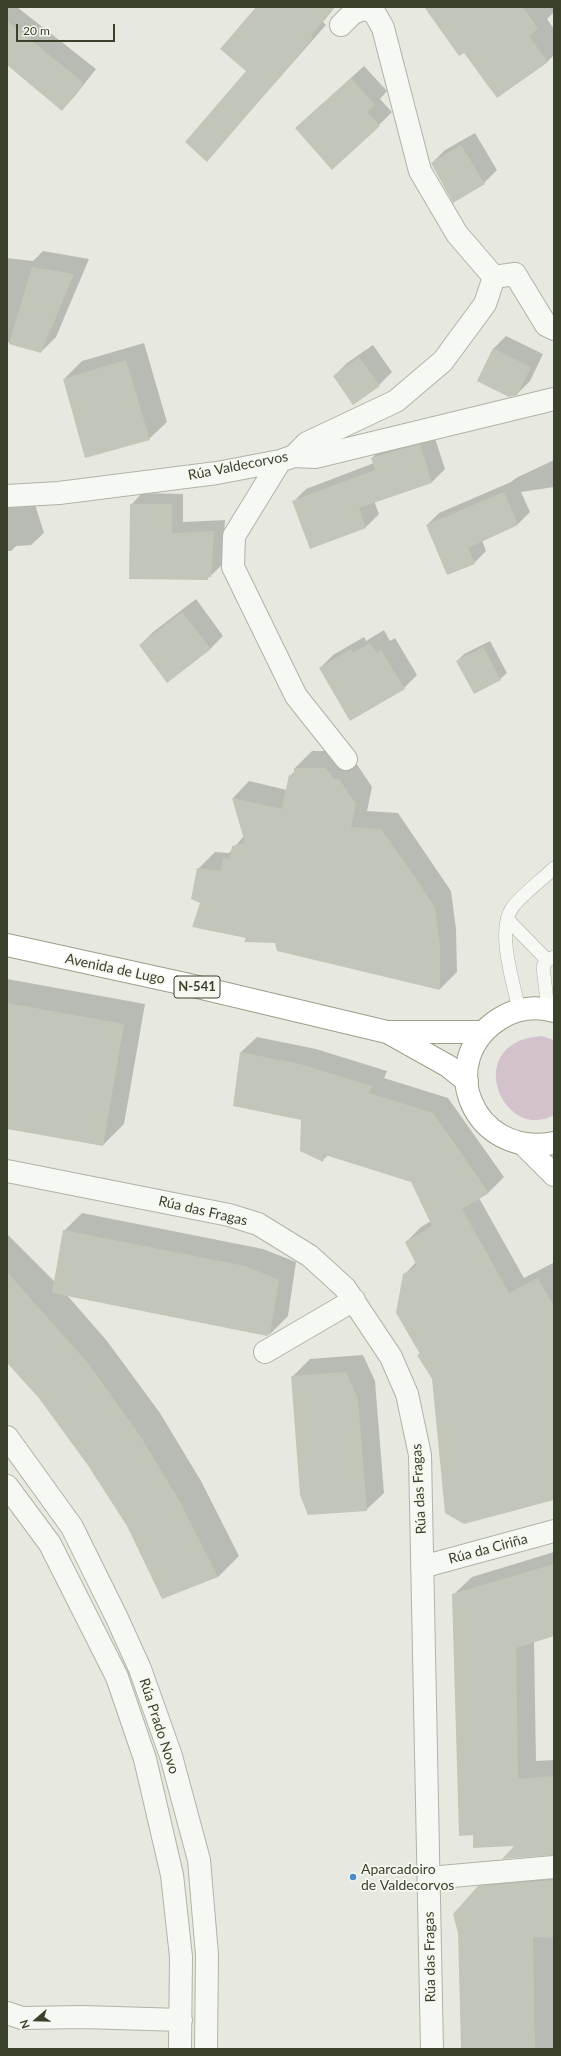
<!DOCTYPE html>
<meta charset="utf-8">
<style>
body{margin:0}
#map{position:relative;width:561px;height:2056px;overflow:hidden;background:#e7e9e1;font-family:Lato,sans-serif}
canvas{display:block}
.frame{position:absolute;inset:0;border:8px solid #3a412a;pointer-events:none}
.north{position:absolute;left:16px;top:2000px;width:40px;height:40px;-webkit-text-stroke:3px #f5f7f0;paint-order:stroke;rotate:250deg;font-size:11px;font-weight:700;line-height:16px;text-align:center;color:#3a412a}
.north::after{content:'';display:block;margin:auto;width:14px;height:18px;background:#3a412a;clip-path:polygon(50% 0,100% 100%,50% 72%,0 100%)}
.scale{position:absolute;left:16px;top:24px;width:99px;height:18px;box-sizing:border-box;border:2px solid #3a412a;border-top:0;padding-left:5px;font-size:12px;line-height:14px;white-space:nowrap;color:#3a412a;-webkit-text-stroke:3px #f5f7f0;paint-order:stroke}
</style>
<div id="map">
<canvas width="561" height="2056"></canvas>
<div class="frame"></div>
<div class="north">N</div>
<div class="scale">20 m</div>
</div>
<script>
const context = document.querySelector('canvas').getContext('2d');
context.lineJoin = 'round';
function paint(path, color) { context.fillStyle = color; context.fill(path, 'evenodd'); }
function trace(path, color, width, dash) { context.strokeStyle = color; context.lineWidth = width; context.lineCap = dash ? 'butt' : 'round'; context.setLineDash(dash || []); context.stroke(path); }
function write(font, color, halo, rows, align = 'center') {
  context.font = font + ' Lato,sans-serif'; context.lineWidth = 3.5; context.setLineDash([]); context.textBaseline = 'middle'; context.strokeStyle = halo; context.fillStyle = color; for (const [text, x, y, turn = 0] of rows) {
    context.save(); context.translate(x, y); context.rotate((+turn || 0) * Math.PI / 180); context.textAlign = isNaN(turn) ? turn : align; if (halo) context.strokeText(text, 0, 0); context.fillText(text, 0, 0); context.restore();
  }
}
const green = new Path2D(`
 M 542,1036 L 554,1040 L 554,1115 C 502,1144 460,1041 542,1036 Z`);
const shadow = new Path2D(`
 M 7,7 L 17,7 L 96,69 L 74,97 L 62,110 L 7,63 Z
 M 257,7 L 335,7 L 323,22 L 326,25 L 207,160 L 247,71 Z
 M 439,7 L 553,7 L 554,12 L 547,19 L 554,29 L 554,55 L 547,62 L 464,51 Z
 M 364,66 L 387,91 L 380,99 L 392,112 L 379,125 L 309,116 Z
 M 475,133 L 497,170 L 484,183 L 432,163 L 445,150 Z
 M 43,251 L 89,259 L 56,337 L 41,352 L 7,342 L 7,258 L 33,261 Z
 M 506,336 L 543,354 L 530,381 L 517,394 L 493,349 Z
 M 144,343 L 167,422 L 149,439 L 64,379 L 82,361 Z
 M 373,345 L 392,372 L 379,385 L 334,376 L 347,363 Z
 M 433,432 L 445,469 L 432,482 L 374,501 L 379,514 L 366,527 L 293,502 L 306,489 L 374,463 L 372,458 L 385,445 Z
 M 554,460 L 554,487 L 521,492 L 530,512 L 518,524 L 482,540 L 486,551 L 474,563 L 427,525 L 439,513 L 511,482 L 516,478 Z
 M 7,490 L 32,495 L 44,533 L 31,545 L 16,546 L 11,551 L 7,551 Z
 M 142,493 L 183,494 L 183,522 L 225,520 L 222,565 L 207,579 L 131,505 Z
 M 196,599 L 223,636 L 210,649 L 140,645 L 153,632 Z
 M 384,630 L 390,641 L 395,638 L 417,675 L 404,688 L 320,668 L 333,655 L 364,637 L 366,641 Z
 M 490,641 L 507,673 L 500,679 L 457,661 L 464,654 Z
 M 312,751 L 343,751 L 356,763 L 372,787 L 367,811 L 398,813 L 451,891 L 456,929 L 457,972 L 440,989 L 276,942 L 247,938 L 201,902 L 198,869 L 215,852 L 229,853 L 244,836 L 233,798 L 249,781 L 287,790 L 290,776 L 295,771 L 295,768 Z
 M 7,979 L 145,1004 L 124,1124 L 103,1145 L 7,1128 Z
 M 257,1037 L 316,1049 L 387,1071 L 384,1078 L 448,1098 L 504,1177 L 489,1192 L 479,1198 L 524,1278 L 553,1263 L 554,1264 L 554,1499 L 418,1355 L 421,1352 L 404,1275 L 416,1262 L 406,1242 L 421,1227 L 431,1221 L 412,1181 L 328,1155 L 322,1161 L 302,1119 L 234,1105 L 241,1052 Z
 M 82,1213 L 263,1249 L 296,1262 L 288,1316 L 270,1334 L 66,1294 L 107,1341 L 160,1413 L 201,1481 L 239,1556 L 218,1577 L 128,1526 L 87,1463 L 39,1397 L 7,1361 L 7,1234 L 55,1282 L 64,1231 Z
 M 363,1355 L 375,1381 L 384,1493 L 366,1510 L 292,1377 L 310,1359 Z
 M 554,1552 L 554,1635 L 534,1641 L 536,1761 L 554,1760 L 554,1854 L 517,1845 L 453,1595 L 472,1577 Z
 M 554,1864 L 554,2049 L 462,2049 L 479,1887 L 497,1869 Z`);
const building = new Path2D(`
 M 256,7 L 334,7 L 311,36 L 313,38 L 207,162 L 185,142 L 246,71 L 220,49 Z
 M 424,7 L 523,7 L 538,29 L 529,36 L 548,62 L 497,98 L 464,53 L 459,56 Z
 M 7,21 L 84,83 L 62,111 L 7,65 Z
 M 351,78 L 375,105 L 367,112 L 380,126 L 332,170 L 295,128 Z
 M 461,145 L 485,184 L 453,203 L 431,163 Z
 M 32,267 L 74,274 L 41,353 L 9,344 Z
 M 493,348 L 531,367 L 517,395 L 509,397 L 477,381 Z
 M 359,357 L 380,386 L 353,405 L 333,376 Z
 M 126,360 L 150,440 L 85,458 L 63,379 Z
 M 420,444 L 432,483 L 359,508 L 366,528 L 310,549 L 292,501 L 375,470 L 371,458 Z
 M 504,492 L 518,525 L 468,548 L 475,564 L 447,575 L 426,525 Z
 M 130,504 L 172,504 L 172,533 L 214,531 L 211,577 L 208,577 L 208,580 L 129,579 Z
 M 182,612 L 211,649 L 167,683 L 139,645 Z
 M 370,643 L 377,653 L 381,650 L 405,689 L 350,721 L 319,668 L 351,649 L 353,653 Z
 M 483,647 L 501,680 L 474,694 L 456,661 Z
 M 294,768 L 326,768 L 334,779 L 339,779 L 356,804 L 351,827 L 381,829 L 415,877 L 435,908 L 440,946 L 440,990 L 277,951 L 275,943 L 244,942 L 246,938 L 192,927 L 200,903 L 191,899 L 197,868 L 221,871 L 223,858 L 230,859 L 232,846 L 245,843 L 232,798 L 282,809 L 289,775 L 294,776 Z
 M 7,1003 L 124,1024 L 103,1146 L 7,1129 Z
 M 240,1052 L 300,1064 L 372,1086 L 369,1093 L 433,1113 L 489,1193 L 462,1209 L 509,1293 L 538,1278 L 554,1307 L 554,1500 L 464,1524 L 445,1513 L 432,1379 L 417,1355 L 420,1354 L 396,1313 L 403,1274 L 417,1266 L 405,1242 L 432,1226 L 411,1182 L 325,1155 L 323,1162 L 300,1151 L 301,1120 L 233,1106 Z
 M 63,1230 L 245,1266 L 279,1280 L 270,1334 L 267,1336 L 52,1293 Z
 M 7,1272 L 87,1362 L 139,1434 L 180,1502 L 218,1577 L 162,1599 L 127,1526 L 87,1464 L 38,1397 L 7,1363 Z
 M 346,1372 L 358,1399 L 367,1511 L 308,1515 L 300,1495 L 291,1376 Z
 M 554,1564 L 554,1636 L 516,1648 L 518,1779 L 554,1776 L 554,1855 L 502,1859 L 514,1846 L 473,1848 L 473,1835 L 459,1836 L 452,1594 Z
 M 554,1880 L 554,1938 L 533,1937 L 535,2049 L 461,2049 L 458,1933 L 453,1914 L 478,1886 Z`);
const service = new Path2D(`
 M 507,919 L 547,960
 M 548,1009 L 543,967 L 546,961 L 554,957
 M 519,1010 C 514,984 496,932 512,908 C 520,896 543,879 554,868`);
const minor = new Path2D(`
 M 341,25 L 353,13 L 364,9 L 374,12 L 383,28 L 420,171 L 457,234 L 494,277
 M 294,456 L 315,457 L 554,399
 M 280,461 L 234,536 L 233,567 L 296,696 L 346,759
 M 7,496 L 59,493 L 217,473 L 280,461 L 294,456 L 307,443 L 396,401 L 443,361 L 485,304 L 494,277 L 515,274 L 546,325 L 554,329
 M 7,1171 L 229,1215 L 258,1224 L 310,1256 L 345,1288 L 391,1357 L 407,1394 L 420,1455 L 432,2049
 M 265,1352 L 354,1300
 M 7,1437 L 72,1527 L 116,1616 L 140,1669 L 171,1756 L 199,1860 L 207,1955 L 206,2049
 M 7,1486 L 50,1544 L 117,1677 L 145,1759 L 172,1875 L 181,1957 L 180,2049
 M 422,1567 L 554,1531
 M 429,1878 L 554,1867
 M 7,2013 L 22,2018 L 83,2017 L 181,2020`);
const primary = new Path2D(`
 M 524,1145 L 554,1175`);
const trunk = new Path2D(`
 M 7,945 L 185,984 L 387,1032 L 483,1032
 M 554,1011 C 536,1006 517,1008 501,1018 C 433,1059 472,1159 554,1143
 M 389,1033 L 448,1066 L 467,1081`);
const markers = [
 [353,1877,4,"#498bcb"]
];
const shields = [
 [197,987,46]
];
const shieldNames = [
 ["N-541",197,987]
];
const streetNames = [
 ["Rúa Valdecorvos",238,466,-11],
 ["Avenida de Lugo",115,969,12],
 ["Rúa das Fragas",203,1211,13],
 ["Rúa das Fragas",419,1489,-93],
 ["Rúa da Ciriña",488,1549,-15],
 ["Rúa Prado Novo",159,1726,72],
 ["Rúa das Fragas",430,1957,-91]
];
const poiNames = [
 ["Aparcadoiro",361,1869],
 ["de Valdecorvos",361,1885]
];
paint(green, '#d3c2cc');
paint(shadow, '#0003');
paint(building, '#c2c6b8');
trace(service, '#b0b3a6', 14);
trace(minor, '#b0b3a6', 24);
trace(primary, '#b0b5a0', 24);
trace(trunk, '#9aa088', 24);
trace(service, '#f6f8f3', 13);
trace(minor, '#f6f8f3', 22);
trace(primary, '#fff', 22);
trace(trunk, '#fff', 22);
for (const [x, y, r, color] of markers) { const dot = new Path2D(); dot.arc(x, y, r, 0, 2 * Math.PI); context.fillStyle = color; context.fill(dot); trace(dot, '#f5f7f0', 1.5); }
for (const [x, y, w] of shields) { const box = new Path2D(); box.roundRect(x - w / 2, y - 11, w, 22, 3); context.fillStyle = '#f5f7f0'; context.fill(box); trace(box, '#3a412a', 1); }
write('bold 13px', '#3a412a', null, shieldNames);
write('14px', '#3a412a', '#f5f7f0', streetNames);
write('14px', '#3a412a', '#f5f7f0', poiNames, 'left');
</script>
